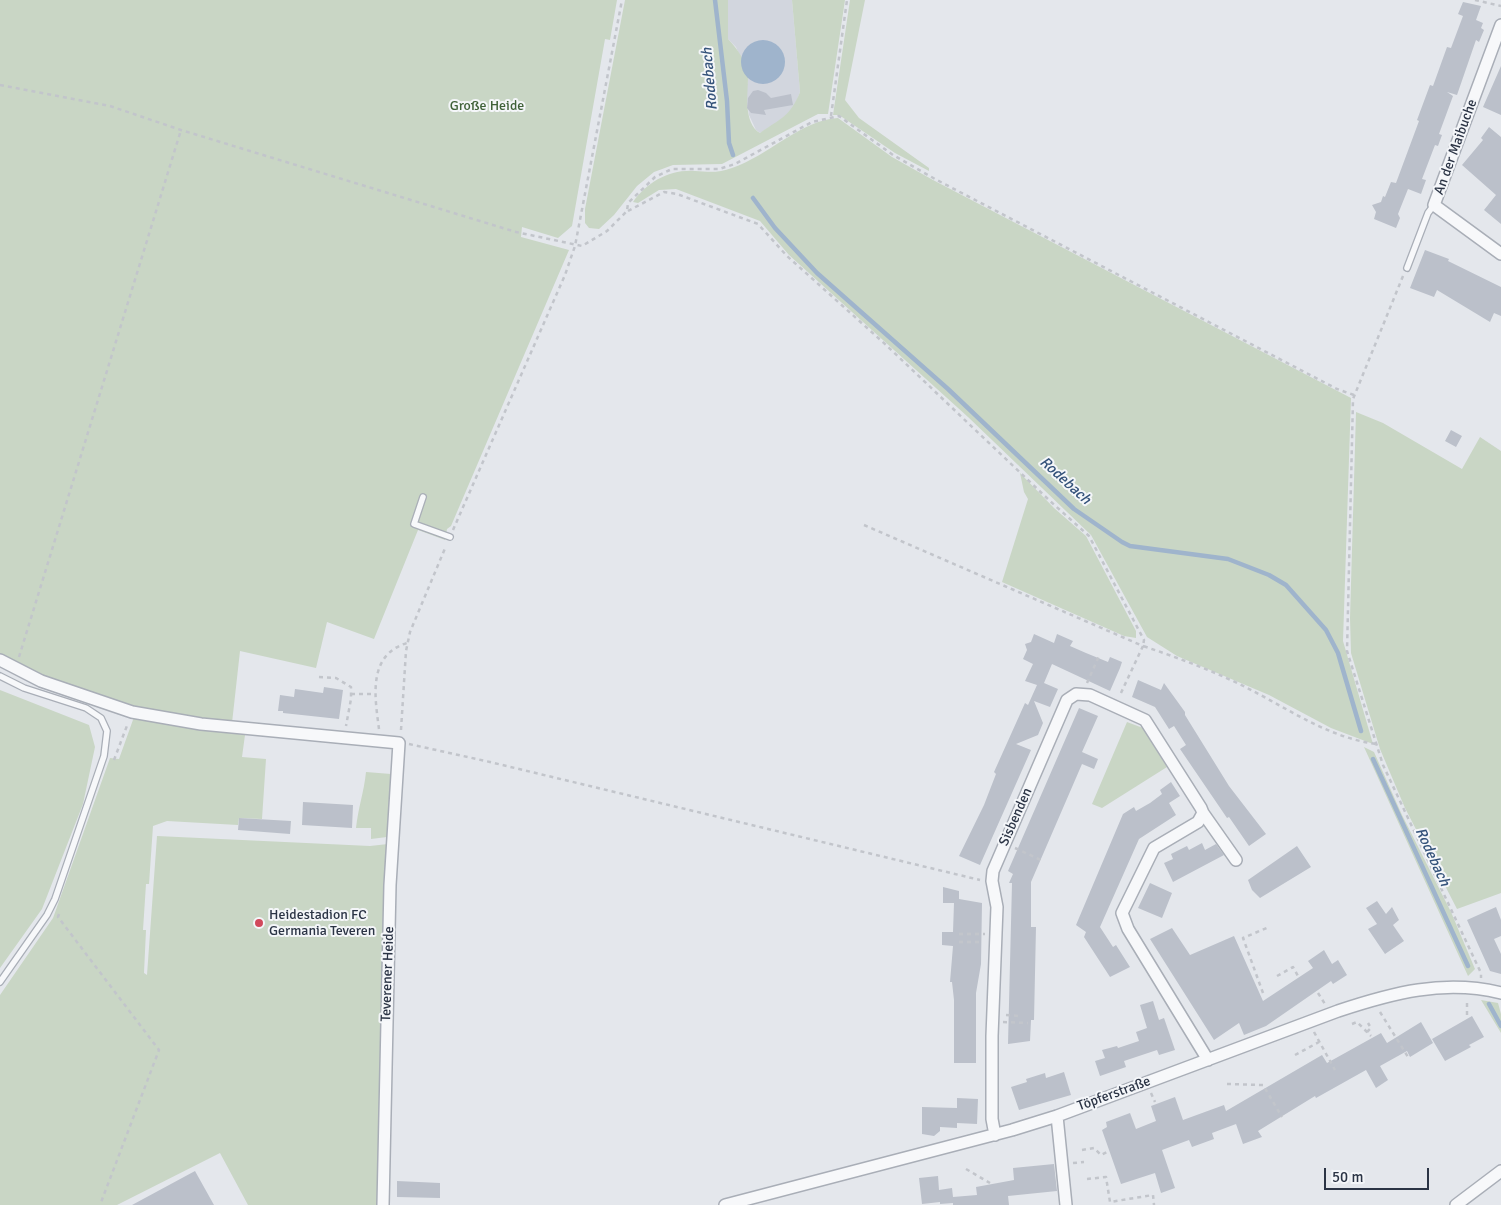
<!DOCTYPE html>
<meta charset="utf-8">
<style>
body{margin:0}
#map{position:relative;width:1501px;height:1205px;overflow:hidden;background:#e4e7ec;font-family:Signika,sans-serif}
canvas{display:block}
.scale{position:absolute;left:1324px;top:1168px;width:105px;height:22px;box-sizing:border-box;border:2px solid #2b3445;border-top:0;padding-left:6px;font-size:15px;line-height:18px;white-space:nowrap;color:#2b3445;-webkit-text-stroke:4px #f4f6f9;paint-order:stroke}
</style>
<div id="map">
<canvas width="1501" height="1205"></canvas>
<div class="scale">50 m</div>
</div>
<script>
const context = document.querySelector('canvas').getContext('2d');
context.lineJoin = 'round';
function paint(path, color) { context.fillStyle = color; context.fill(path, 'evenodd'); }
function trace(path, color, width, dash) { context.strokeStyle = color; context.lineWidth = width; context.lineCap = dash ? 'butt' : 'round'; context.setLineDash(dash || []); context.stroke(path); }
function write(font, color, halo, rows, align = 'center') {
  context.font = font + ' Signika,sans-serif'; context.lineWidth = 4; context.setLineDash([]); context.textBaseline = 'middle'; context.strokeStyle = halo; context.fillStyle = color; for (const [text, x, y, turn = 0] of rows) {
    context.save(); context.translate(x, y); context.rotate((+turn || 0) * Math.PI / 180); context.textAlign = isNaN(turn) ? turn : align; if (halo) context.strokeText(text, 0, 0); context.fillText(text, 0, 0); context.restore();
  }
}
const built = new Path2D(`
 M 728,0 L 792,0 L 800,92 L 795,105 L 787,117 L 760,133 L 756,130 L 749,115 L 746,92 L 748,77 L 736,47 L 728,39 Z`);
const green = new Path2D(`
 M 0,0 L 617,0 L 610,40 L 605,39 L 572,226 L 558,238 L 522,227 L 521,237 L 569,250 L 451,526 L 447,529 L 445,540 L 418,530 L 374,639 L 327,622 L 316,668 L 240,651 L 232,723 L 134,708 L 44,679 L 0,657 Z
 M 625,0 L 728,0 L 728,39 C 738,49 747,63 748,77 C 748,93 743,123 760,133 C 781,118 790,117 800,92 L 792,0 L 845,0 L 828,114 L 818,114 L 722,164 L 673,165 L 654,172 L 637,186 L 614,215 L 599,229 L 589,228 L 585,223 L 585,209 Z
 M 850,0 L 865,0 L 845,100 L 859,118 L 929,168 L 929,171 L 895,153 L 839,115 L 833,115 Z
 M 838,118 L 892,157 L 933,180 L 1351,398 L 1343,641 L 1373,744 L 1331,728 L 1269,695 L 1177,656 L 1147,637 L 1091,535 L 968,417 L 789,255 L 760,221 L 676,189 L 659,190 L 638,203 L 633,202 C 647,182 670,169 695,171 C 709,172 719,173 732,168 C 768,156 801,120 838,118 Z
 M 1356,412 L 1383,423 L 1462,469 L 1480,437 L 1501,451 L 1501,893 L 1457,909 L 1405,808 L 1380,749 L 1351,653 L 1350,618 Z
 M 1020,473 L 1054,508 L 1086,536 L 1136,631 L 1136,638 L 1124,636 L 1002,582 L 1028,499 L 1024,492 Z
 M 0,690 L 89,725 L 95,747 L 83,804 L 42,909 L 0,968 Z
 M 134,717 L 245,735 L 242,757 L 266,759 L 262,819 L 239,818 L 238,825 L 167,821 L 153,826 L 149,884 L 146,884 L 143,930 L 146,930 L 144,973 L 147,975 L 157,836 L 370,846 L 388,844 L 377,1205 L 248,1205 L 220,1153 L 117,1205 L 0,1205 L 0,995 L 53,918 L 110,758 L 119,759 Z
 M 1127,722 L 1143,728 L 1167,767 L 1102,808 L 1092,804 Z
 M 1364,747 L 1374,752 L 1402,815 L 1451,912 L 1475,969 L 1468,976 Z
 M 366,772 L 391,774 L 387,837 L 371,839 L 371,828 L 356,828 C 358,808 364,792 366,772 Z
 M 1481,1000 L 1498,1003 L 1501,1014 L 1501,1033 Z`);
const water = new Path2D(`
 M741 62a22 22 0 1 1 44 0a22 22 0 1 1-44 0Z`);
const stream = new Path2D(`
 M 715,0 L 727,101 L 729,143 L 733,155
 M 753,198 L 775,228 L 817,273 L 948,389 L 1074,509 L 1122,542 L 1130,546 L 1228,559 L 1269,575 L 1286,585 L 1326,630 L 1338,653 L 1361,731
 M 1373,759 L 1468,966
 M 1489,1004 L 1501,1026`);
const building = new Path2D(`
 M 1463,2 L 1481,6 L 1476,20 L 1483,23 L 1481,28 L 1484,30 L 1479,42 L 1476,40 L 1457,95 L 1447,92 L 1453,96 L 1439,134 L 1442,135 L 1438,146 L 1435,145 L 1422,179 L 1426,180 L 1421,194 L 1408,189 L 1398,214 L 1400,218 L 1396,228 L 1374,219 L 1376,212 L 1372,205 L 1381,202 L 1383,196 L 1385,197 L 1391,182 L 1396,183 L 1419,121 L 1417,120 L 1430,85 L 1433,86 L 1447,47 L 1451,48 L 1463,16 L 1458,14 Z
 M 1501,66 L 1501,115 L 1483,107 Z
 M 758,90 L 766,93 L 771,98 L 791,94 L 793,105 L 764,110 L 766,115 L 751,113 L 747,108 L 748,98 L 753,91 Z
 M 1489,127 L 1501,137 L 1501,224 L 1484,210 L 1496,195 L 1462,165 L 1483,140 L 1481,138 Z
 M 1425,250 L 1449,259 L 1448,261 L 1501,287 L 1501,316 L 1494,313 L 1490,322 L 1437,290 L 1434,297 L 1410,288 Z
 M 1451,430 L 1462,436 L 1456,447 L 1445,441 Z
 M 1034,634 L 1054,643 L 1057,634 L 1073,641 L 1070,646 L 1086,653 L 1108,662 L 1110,657 L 1122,662 L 1120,668 L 1110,691 L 1052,664 L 1044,683 L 1058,689 L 1050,707 L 1034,701 L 1043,723 L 1038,735 L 1016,744 L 1031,750 L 980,865 L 959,856 L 984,805 L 996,774 L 994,772 L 1025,703 L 1028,705 L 1037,685 L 1025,681 L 1033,664 L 1023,659 L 1027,650 L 1025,644 L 1031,642 Z
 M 1138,680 L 1161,690 L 1164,683 L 1185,712 L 1185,715 L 1229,786 L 1266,834 L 1249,846 L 1229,817 L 1227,818 L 1180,749 L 1186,745 L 1174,726 L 1169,729 L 1155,707 L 1132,697 Z
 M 324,687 L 343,690 L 339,719 L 283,713 L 283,711 L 278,711 L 280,695 L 294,697 L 295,689 L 323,693 Z
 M 1079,708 L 1098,716 L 1082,752 L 1098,759 L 1094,769 L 1082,764 L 1031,882 L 1031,927 L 1036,927 L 1034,1020 L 1031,1020 L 1030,1041 L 1008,1044 L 1012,883 L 1009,883 L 1013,874 L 1008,871 Z
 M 1171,782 L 1180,796 L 1169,803 L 1176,815 L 1139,839 L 1100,927 L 1113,947 L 1116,945 L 1130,967 L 1110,977 L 1084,937 L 1086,932 L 1076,925 L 1123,814 L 1134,807 L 1136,811 L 1150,803 L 1162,794 L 1160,790 Z
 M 303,802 L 353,805 L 352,828 L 302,825 Z
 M 239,818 L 291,821 L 290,834 L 238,830 Z
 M 1202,843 L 1205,850 L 1216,844 L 1224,855 L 1173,882 L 1164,863 L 1173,859 L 1171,854 L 1187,846 L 1189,850 Z
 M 1297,846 L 1311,867 L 1260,898 L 1252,890 L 1248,880 Z
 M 1150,883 L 1172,893 L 1162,918 L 1138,908 Z
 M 943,887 L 959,891 L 959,899 L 982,903 L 981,964 L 976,993 L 976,1063 L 954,1063 L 954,1000 L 952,982 L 950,982 L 953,946 L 942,945 L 942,932 L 953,932 L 954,903 L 943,903 Z
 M 1377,901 L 1386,914 L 1392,907 L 1399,920 L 1393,925 L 1404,941 L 1385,954 L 1368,929 L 1377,924 L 1366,908 Z
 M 1496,907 L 1501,920 L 1501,936 L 1494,939 L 1501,954 L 1501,974 L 1490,971 L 1467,920 Z
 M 1172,928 L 1190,955 L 1234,936 L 1263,1001 L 1313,968 L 1308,961 L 1324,950 L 1332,964 L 1338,960 L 1347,975 L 1333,984 L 1331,981 L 1266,1026 L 1244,1035 L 1239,1023 L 1214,1040 L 1150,939 Z
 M 1153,1001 L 1159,1020 L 1164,1018 L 1175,1050 L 1159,1055 L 1157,1050 L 1124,1061 L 1126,1067 L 1100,1076 L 1095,1061 L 1105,1058 L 1102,1050 L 1117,1046 L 1118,1048 L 1139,1041 L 1136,1032 L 1147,1028 L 1140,1005 Z
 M 1472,1016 L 1484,1037 L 1469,1045 L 1471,1047 L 1445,1061 L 1432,1039 Z
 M 1421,1022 L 1433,1043 L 1410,1057 L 1407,1051 L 1380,1066 L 1388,1080 L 1376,1088 L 1366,1070 L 1316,1098 L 1315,1096 L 1258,1131 L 1262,1137 L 1243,1144 L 1236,1124 L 1212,1133 L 1214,1139 L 1192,1147 L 1189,1140 L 1162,1150 L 1175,1188 L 1161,1193 L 1155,1173 L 1121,1184 L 1102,1130 L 1107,1127 L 1106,1122 L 1130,1113 L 1136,1129 L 1156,1121 L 1151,1106 L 1175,1097 L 1183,1120 L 1224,1105 L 1226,1111 L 1322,1055 L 1327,1063 L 1381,1033 L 1387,1043 Z
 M 1064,1072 L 1071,1095 L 1019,1110 L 1011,1087 L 1027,1082 L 1026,1079 L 1045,1073 L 1046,1078 Z
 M 957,1098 L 978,1099 L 977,1124 L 957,1123 L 957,1128 L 940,1127 L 940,1131 L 934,1136 L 922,1134 L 922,1107 L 957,1108 Z
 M 1054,1164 L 1057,1191 L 1008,1196 L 1009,1205 L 953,1205 L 953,1203 L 940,1204 L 940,1202 L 922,1204 L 919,1178 L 938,1176 L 939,1190 L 952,1188 L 953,1197 L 977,1195 L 976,1187 L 1014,1180 L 1013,1168 Z
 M 195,1171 L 214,1205 L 132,1205 Z
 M 397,1181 L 440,1183 L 440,1198 L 397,1197 Z`);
const path = new Path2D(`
 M 1475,0 L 1501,6
 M 0,85 L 110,106 L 181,130 L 516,232 L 582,246 L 607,231 L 627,211 L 628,203 L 655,177 L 672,169 L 719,169 L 735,164 L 812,122 L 839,116 L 893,155 L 935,179 L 1337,389 L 1354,395
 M 831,116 L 847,0
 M 628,211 L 664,192 L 677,194 L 758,224 L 787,256 L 885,344 L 1050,501 L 1089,536 L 1144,640 L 1143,646 C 1179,658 1219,673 1253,691 C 1293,712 1331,738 1376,744
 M 1403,276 L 1353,399 L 1347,651 L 1383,765 L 1481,973 L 1481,978
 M 864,525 L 1143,646 L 1120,695
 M 453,530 L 565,275 L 575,246 L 622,0
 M 19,657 L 181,130
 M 319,677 L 336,678 L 351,687 L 351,699 L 346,726
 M 1087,683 L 1099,656
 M 351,694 L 374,694
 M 379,729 C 375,698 367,655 407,643
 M 401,730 L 406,651 L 410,632 L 446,546
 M 409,744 L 490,762 L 980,880
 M 114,760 L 128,723
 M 1015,848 L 1043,861
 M 59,914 L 58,917 L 159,1050 L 100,1205
 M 959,934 L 985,934
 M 959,942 L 983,942
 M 1277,976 L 1293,967 L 1299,978
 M 1263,993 L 1243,938 L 1269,927
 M 1318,993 L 1325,1004
 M 1380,1012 L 1408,1057
 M 1006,1015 L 1019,1016
 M 1467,1015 L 1467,999
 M 1003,1022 L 1028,1023
 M 1352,1024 L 1357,1022 L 1371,1036
 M 1314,1032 L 1335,1070
 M 1367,1032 L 1371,1028 L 1368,1023
 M 1295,1055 L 1319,1042
 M 1227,1084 L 1263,1085 L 1282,1117
 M 1151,1093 L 1155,1102
 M 1082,1150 L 1094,1148 L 1101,1155 L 1107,1152
 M 1073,1163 L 1084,1162
 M 966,1169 L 990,1183
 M 1087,1179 L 1106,1177 L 1110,1202 L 1153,1195 L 1154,1205`);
const lane = new Path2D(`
 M 1407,268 L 1428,213 L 1434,205
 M 423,497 L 414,524 L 450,537
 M 0,676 L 24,688 L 86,708 L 101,718 L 107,731 L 104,756 L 55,899 L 47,915 L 0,982`);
const street = new Path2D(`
 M 1501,25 L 1434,205 L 1501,254
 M 0,660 L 41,681 L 132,712 L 201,724 L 399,743 L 390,885 L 383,1205
 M 1203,813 L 1236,860
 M 1057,1116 L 1066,1205
 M 995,1135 L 992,1119 L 992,1036 L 997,907 L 992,881 L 993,871 L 1067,700 L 1076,694 L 1090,695 L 1145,720 L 1201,808 L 1203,813 L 1198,822 L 1154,848 L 1122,913 L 1128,929 L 1208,1060
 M 725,1205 L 1012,1130 L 1057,1116 L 1338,1011 C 1392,993 1444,979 1501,993
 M 1456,1205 L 1501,1171`);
const markers = [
 [259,923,5,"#d1495b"]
];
const parkNames = [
 ["Große Heide",487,106]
];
const streetNames = [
 ["An der Maibuche",1456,147,-70],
 ["Sisbenden",1016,817,-66],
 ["Teverener Heide",388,974,-88],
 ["Töpferstraße",1114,1094,-20]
];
const poiNames = [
 ["Heidestadion FC",269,915],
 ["Germania Teveren",269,931]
];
const waterNames = [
 ["Rodebach",710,79,-95],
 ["Rodebach",1065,481,42],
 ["Rodebach",1432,857,65]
];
paint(built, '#d2d6de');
paint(green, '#c9d6c5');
paint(water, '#9fb4cc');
trace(stream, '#9fb4cc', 4.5);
paint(building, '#bbc0ca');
trace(lane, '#a9aeb7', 8);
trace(street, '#a9aeb7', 14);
trace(path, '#c2c5cb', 2.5, [4, 4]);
trace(lane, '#f7f8fa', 5.5);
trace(street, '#f7f8fa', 11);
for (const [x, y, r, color] of markers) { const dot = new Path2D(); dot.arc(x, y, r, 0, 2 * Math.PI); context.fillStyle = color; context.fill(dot); trace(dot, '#f4f6f9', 2); }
write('14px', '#3f6138', '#f4f6f9', parkNames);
write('14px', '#2b3445', '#f4f6f9', streetNames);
write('14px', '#2b3445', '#f4f6f9', poiNames, 'left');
write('italic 15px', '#34527a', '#f4f6f9', waterNames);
</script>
